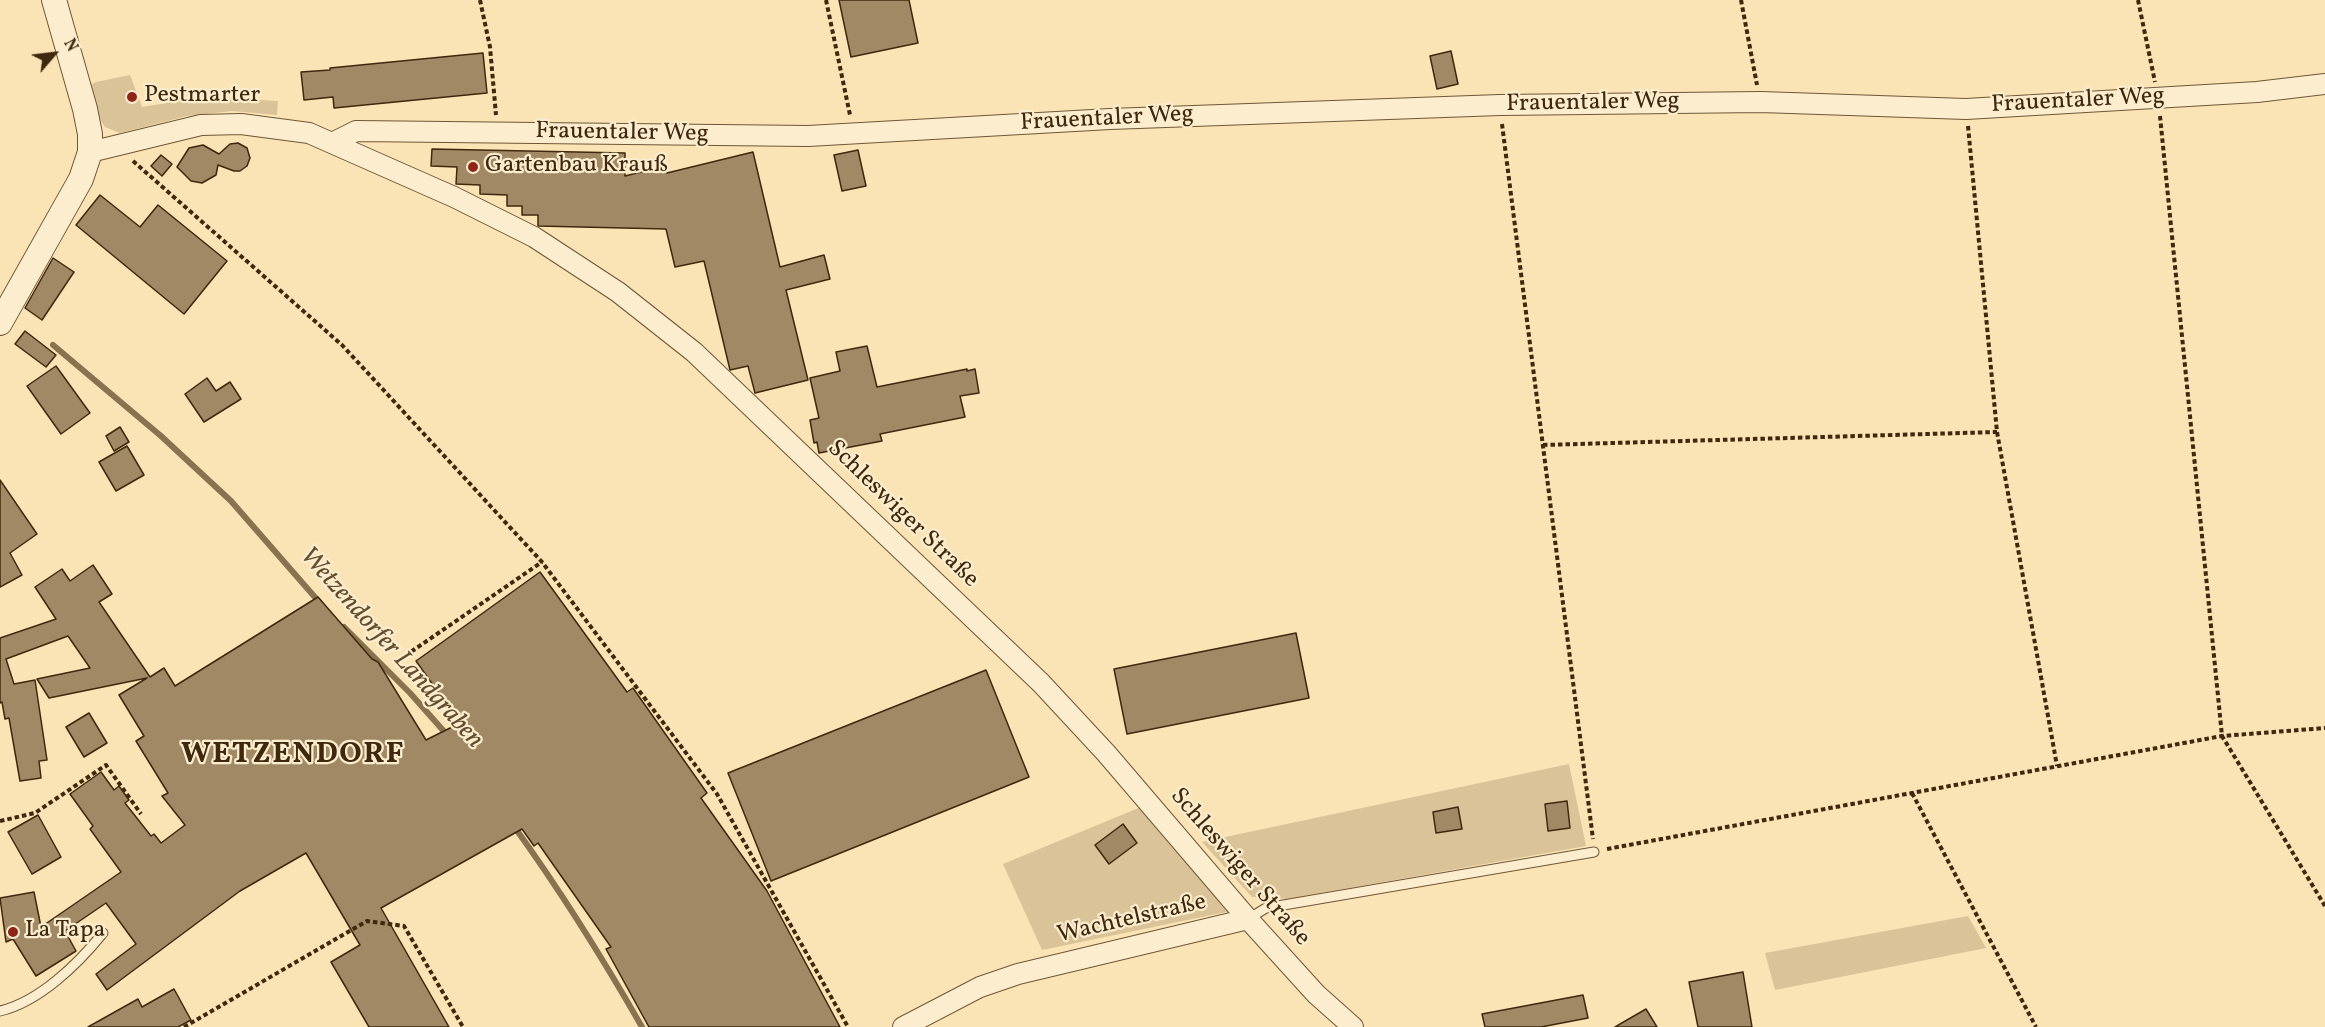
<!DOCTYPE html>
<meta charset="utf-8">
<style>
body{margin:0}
#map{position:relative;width:2325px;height:1027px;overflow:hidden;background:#fae3b4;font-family:Vollkorn,serif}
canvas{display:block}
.north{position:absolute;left:24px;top:24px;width:60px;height:60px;-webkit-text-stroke:4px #fcedce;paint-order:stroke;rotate:62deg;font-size:16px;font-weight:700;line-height:24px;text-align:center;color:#3f280d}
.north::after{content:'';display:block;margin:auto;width:21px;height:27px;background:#3f280d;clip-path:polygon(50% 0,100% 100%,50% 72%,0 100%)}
</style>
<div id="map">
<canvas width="2325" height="1027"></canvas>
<div class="north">N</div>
</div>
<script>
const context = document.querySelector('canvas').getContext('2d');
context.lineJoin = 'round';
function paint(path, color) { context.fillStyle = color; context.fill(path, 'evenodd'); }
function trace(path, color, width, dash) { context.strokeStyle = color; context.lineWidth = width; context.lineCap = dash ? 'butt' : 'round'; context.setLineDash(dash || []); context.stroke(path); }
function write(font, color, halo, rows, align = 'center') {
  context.font = font + ' Vollkorn,serif'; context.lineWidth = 4.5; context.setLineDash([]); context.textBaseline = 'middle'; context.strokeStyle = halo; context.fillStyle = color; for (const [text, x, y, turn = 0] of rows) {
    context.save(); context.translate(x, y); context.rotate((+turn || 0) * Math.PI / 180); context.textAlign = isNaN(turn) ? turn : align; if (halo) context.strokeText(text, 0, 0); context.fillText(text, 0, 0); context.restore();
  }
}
const green = new Path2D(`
 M 130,75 L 142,107 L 205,97 L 278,101 L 277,115 L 232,111 L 187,116 L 120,133 L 105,127 L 95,111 L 90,85 L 96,82 Z
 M 1569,764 L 1586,846 L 1288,899 L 1252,897 L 1202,842 Z
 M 1141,807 L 1231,911 L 1042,950 L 1003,864 Z
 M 1968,916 L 1986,948 L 1775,990 L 1765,953 Z`);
const stream = new Path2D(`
 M 53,345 L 161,436 L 231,501 L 320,603
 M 344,627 L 410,693 L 449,737
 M 513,825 C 560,890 602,957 642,1027`);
const building = new Path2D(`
 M 839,0 L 909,0 L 918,43 L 851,57 Z
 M 1451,51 L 1458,84 L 1437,89 L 1430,56 Z
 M 483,53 L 487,93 L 334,108 L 333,97 L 304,100 L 301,72 L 330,70 L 330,68 Z
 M 238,143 L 247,148 L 250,158 L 247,166 L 240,171 L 234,171 L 218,165 L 216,175 L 202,183 L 191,181 L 177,167 L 189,148 L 203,145 L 219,154 L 230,144 Z
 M 432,149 L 625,153 L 625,176 L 665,166 L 667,173 L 753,152 L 780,267 L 824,255 L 830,279 L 786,290 L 808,380 L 755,393 L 748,366 L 730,370 L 704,261 L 675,267 L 666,229 L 538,226 L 538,215 L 522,215 L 522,206 L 507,206 L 507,195 L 480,194 L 480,185 L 456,184 L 457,167 L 431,166 Z
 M 858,150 L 866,186 L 842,191 L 834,155 Z
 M 161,155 L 172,164 L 162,176 L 151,166 Z
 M 100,195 L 140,227 L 158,205 L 227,261 L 184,314 L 76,225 Z
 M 53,258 L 74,272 L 42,320 L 25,308 Z
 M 25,331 L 56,355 L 46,367 L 15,344 Z
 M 867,346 L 877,387 L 967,369 L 967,371 L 975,369 L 979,393 L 960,396 L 965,417 L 880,434 L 882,441 L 819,453 L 817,442 L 814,443 L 810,420 L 819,418 L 810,378 L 840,371 L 836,352 Z
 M 56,366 L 90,413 L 61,434 L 27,386 Z
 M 207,378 L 216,391 L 230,382 L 241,399 L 204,422 L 185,394 Z
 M 120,427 L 129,442 L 114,451 L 106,436 Z
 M 127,446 L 144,475 L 116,491 L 99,462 Z
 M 0,480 L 37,534 L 10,553 L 22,575 L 0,587 Z
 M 93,565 L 112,594 L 99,602 L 150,677 L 164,668 L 175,686 L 318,597 L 372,659 L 378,662 L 426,740 L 460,723 L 416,661 L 540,572 L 627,692 L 633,688 L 707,793 L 701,798 L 767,891 L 840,1027 L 649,1027 L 606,949 L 611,947 L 538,843 L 534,846 L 522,829 L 381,908 L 449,1027 L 369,1027 L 331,962 L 360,945 L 306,853 L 240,891 L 107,990 L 96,974 L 136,944 L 106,903 L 65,931 L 76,951 L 36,976 L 13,939 L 6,942 L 0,898 L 34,892 L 41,927 L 121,872 L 90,829 L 93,826 L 70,794 L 101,772 L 114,790 L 119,786 L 129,800 L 125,803 L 151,836 L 154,834 L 161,843 L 185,825 L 162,796 L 168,793 L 136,741 L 144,736 L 119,695 L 147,678 L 49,698 L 37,679 L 90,668 L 68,636 L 6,659 L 14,684 L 35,680 L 47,760 L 39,761 L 41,778 L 20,781 L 9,718 L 5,719 L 2,702 L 0,703 L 0,638 L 56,619 L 35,587 L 62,569 L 70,581 Z
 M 1296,633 L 1309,698 L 1127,734 L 1114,669 Z
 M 986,670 L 1029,777 L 771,881 L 728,773 Z
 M 89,713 L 107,743 L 84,757 L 66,727 Z
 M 1567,801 L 1570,828 L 1548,831 L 1545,804 Z
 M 1458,807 L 1462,829 L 1436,833 L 1433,812 Z
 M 38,815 L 61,857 L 32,874 L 8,832 Z
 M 1123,824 L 1137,843 L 1109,864 L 1095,845 Z
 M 1743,972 L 1752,1027 L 1698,1027 L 1689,982 Z
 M 174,989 L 191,1020 L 178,1027 L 88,1027 L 138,999 L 142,1007 Z
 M 1583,995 L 1588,1018 L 1541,1027 L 1485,1027 L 1482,1014 Z
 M 1646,1009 L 1657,1027 L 1615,1027 Z`);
const path = new Path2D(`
 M 480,0 L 490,47 L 496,115
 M 826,0 L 850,115
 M 1741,0 L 1757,85
 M 2138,0 L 2155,82
 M 2160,116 L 2222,736 L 2325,906
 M 1502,124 L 1593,839
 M 1968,126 L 1997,432 L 2057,766
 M 133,161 L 342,345 L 542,562 L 717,794 L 848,1027
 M 1543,445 L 1997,432
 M 399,660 L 542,562
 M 1912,793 L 2036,1027
 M 0,821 L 35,813 L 106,765 L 141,814
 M 1607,849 L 2222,736 L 2325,728
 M 184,1027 L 367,921 L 404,926 L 463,1027`);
const service = new Path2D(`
 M 1248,919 L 1266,908 L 1594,852
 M 0,1011 C 39,1002 78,964 103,933`);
const minor = new Path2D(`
 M 334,142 L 356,131 L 808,136 L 1110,119 L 1500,105 L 1761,102 L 1966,109 L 2257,92 L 2325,84
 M 90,152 L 201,125 L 241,124 L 309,133 L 454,197 L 534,237 L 618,292 L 694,352 L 1041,683 L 1106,753 L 1248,919 L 1316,994 L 1353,1027
 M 903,1027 L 980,987 L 1018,974 L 1248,919`);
const tertiary = new Path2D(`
 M 0,323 L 81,179 L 90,152 L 90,134 L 85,109 L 54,0`);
const markers = [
 [132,97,6,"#8f2418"],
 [473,167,6,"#8f2418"],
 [13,932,6,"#8f2418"]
];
const poiNames = [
 ["Pestmarter",144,97],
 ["Gartenbau Krauß",485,167],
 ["La Tapa",25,932]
];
const streetNames = [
 ["Frauentaler Weg",2078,102,-3],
 ["Frauentaler Weg",1593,104,-1],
 ["Frauentaler Weg",1107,120,-3],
 ["Frauentaler Weg",622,134,1],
 ["Schleswiger Straße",902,515,44],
 ["Schleswiger Straße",1239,868,49],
 ["Wachtelstraße",1132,920,-13]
];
const waterNames = [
 ["Wetzendorfer Landgraben",390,649,48]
];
const districtNames = [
 ["WETZENDORF",293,756]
];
paint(green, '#dac398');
trace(stream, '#89724f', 6);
paint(building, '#a08964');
trace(building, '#3f280d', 1.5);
trace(service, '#6e5737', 11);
trace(minor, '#6e5737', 22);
trace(tertiary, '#6e5737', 26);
trace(path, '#3f280d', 4, [4.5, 3]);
trace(service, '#fcedce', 9);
trace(minor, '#fcedce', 20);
trace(tertiary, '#fcedce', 24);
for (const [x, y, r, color] of markers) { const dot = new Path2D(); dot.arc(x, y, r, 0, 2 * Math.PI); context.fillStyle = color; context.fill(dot); trace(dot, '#fcedce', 2); }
write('24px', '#3f280d', '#fcedce', poiNames, 'left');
write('24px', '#3f280d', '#fcedce', streetNames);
write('italic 26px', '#644d2e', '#fcedce', waterNames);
context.letterSpacing = '1.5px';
write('bold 30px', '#3f280d', '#fcedce', districtNames);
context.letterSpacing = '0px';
</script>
